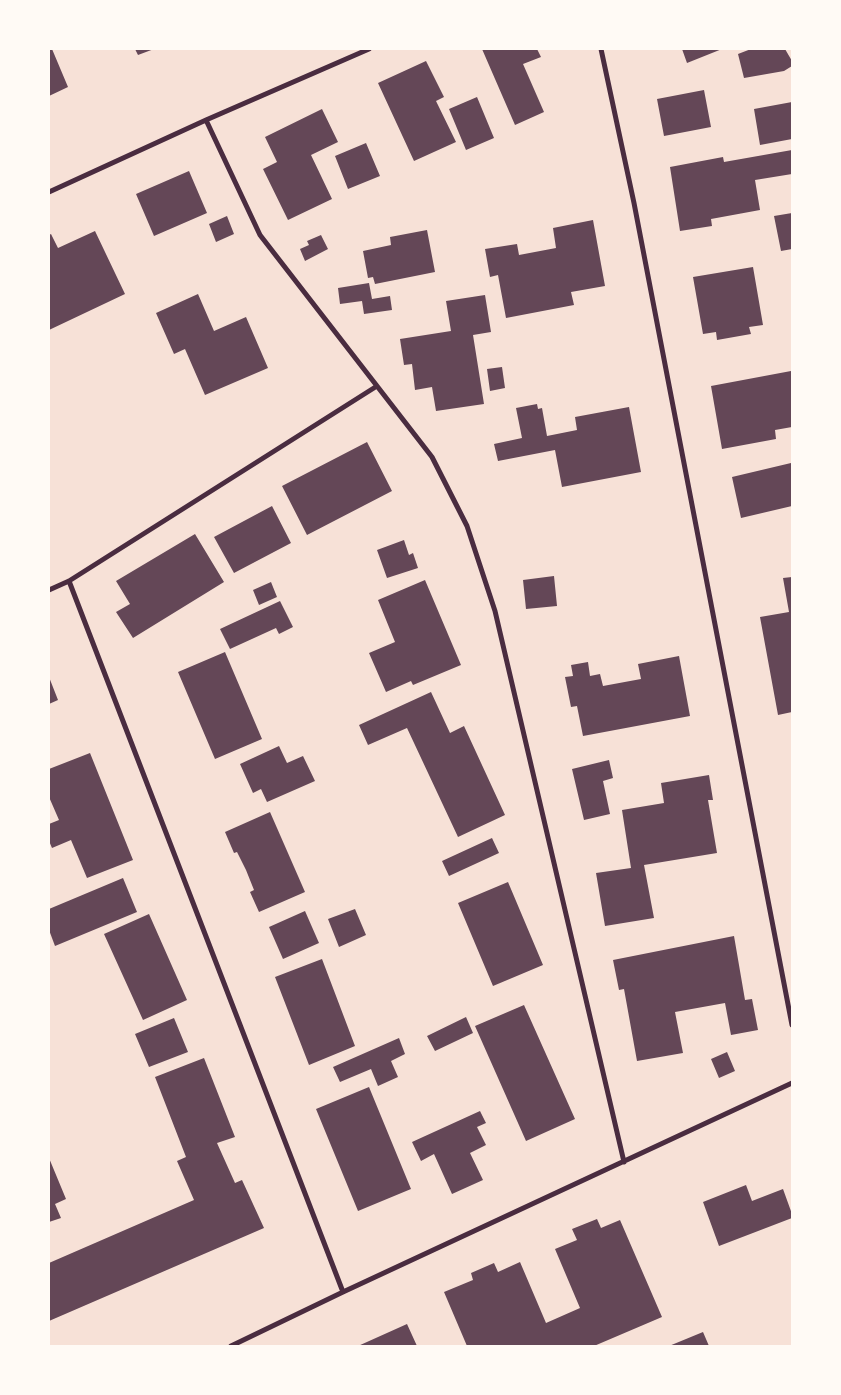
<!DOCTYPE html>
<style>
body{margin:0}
#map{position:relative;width:841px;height:1395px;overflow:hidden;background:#f7e1d7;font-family:Quicksand,sans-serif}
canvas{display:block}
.frame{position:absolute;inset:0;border:50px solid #fffaf5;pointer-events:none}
</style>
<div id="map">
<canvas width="841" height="1395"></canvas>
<div class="frame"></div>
</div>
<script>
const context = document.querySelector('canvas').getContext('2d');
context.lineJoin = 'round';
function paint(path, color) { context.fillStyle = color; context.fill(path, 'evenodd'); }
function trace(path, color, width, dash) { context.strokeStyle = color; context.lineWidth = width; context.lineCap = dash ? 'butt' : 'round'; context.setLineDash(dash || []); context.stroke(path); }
const building = new Path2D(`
 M 49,49 L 52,49 L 68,87 L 49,96 Z
 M 135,49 L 154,49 L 138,55 Z
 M 482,49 L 537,49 L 541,57 L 523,64 L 544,112 L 515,125 Z
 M 682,49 L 722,49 L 687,63 Z
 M 751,49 L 785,49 L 792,61 L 792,66 L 784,71 L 744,78 L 738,54 Z
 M 426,61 L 444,97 L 436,101 L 456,142 L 414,161 L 378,83 Z
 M 704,90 L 711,127 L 664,136 L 657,99 Z
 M 477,97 L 494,138 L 466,150 L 449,109 Z
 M 792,102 L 792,139 L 760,145 L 754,109 Z
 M 322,109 L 338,142 L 311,155 L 332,199 L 288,220 L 263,169 L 277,162 L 265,137 Z
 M 366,143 L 380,176 L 348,189 L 335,156 Z
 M 792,150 L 792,174 L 755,180 L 760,210 L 711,219 L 712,226 L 680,231 L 670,167 L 723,157 L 724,162 Z
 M 189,171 L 207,213 L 154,236 L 136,194 Z
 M 792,213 L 792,249 L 781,251 L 774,216 Z
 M 227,216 L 234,234 L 216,242 L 209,224 Z
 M 593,220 L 605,286 L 571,292 L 574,305 L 506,318 L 498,275 L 490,277 L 485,249 L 517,244 L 519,255 L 556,248 L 553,228 Z
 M 427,230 L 435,272 L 375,284 L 373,277 L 368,278 L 363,251 L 391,245 L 390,237 Z
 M 95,231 L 125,294 L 49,330 L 49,235 L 51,234 L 58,248 Z
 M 321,235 L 328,249 L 305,261 L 300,249 L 309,245 L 307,241 Z
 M 753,267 L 763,325 L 749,327 L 751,334 L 717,340 L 716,332 L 703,334 L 693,277 Z
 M 369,283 L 372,299 L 390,296 L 392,310 L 364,314 L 362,301 L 340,304 L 338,288 Z
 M 198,294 L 214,331 L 246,317 L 268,368 L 205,395 L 185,349 L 174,354 L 156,313 Z
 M 485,295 L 491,332 L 473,335 L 484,404 L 436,411 L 432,387 L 415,390 L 412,364 L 404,365 L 400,339 L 451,331 L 446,301 Z
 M 502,367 L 505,388 L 490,391 L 487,369 Z
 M 791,371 L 792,427 L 775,430 L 776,439 L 722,449 L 711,386 Z
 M 537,404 L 538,409 L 542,408 L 547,436 L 577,430 L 575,417 L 629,407 L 641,472 L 562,487 L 555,450 L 498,461 L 494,444 L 522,438 L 516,408 Z
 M 367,442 L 392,491 L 307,535 L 282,486 Z
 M 791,463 L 792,506 L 741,518 L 732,477 Z
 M 272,506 L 291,543 L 234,573 L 214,537 Z
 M 195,534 L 224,582 L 133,638 L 116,612 L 130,604 L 116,581 Z
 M 404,540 L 409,555 L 413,553 L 418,568 L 387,578 L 377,550 Z
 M 554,576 L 557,606 L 526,609 L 523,580 Z
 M 792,577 L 792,712 L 778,715 L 760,617 L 789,612 L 783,578 Z
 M 425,580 L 461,665 L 413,685 L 411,681 L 386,692 L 369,653 L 395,642 L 378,600 Z
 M 271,582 L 277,597 L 259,605 L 253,590 Z
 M 280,601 L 293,627 L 279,634 L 276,628 L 230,649 L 220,629 Z
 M 225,652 L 262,739 L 215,759 L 178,672 Z
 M 679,656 L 690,716 L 583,736 L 577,706 L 571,707 L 565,677 L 573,676 L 571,665 L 588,662 L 590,676 L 600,674 L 603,686 L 641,679 L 638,664 Z
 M 49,677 L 58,700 L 49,704 Z
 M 431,692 L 450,733 L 464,726 L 505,815 L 458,837 L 407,728 L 368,745 L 359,725 Z
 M 279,746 L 287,763 L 303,756 L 315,781 L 267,802 L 261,789 L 253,793 L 240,764 Z
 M 90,753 L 133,860 L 87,878 L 71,840 L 52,848 L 49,841 L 49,824 L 59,820 L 49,797 L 49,769 Z
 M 609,760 L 613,778 L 603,781 L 610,814 L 584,820 L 572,769 Z
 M 709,775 L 713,800 L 708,800 L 717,853 L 644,865 L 654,918 L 605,926 L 596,873 L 631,868 L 622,810 L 664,803 L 661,783 Z
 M 270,812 L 305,892 L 259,912 L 250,892 L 254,890 L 246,870 L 237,852 L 234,853 L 225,832 Z
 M 492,838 L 499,853 L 449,876 L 442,861 Z
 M 123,878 L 137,912 L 55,946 L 49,930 L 49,909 Z
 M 508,882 L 543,965 L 493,986 L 458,903 Z
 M 355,909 L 366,935 L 339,947 L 328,919 Z
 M 305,911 L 319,943 L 283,959 L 269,927 Z
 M 149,914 L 187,1000 L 143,1020 L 104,934 Z
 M 734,936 L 745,1000 L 752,999 L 758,1030 L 731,1035 L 725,1003 L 675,1012 L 683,1053 L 637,1061 L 624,989 L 619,990 L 613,960 Z
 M 322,959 L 355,1046 L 309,1065 L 275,977 Z
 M 524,1005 L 575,1119 L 526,1141 L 475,1026 Z
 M 466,1017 L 473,1033 L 435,1051 L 427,1036 Z
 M 174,1018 L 188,1052 L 149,1067 L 135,1034 Z
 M 399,1038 L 405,1054 L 391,1061 L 398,1077 L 378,1086 L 371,1069 L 340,1082 L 333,1067 Z
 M 727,1052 L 735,1071 L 719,1078 L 711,1059 Z
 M 204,1058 L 235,1137 L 217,1143 L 235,1183 L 242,1180 L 264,1228 L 49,1321 L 49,1263 L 194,1200 L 177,1161 L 186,1157 L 155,1077 Z
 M 369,1087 L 411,1189 L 358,1211 L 316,1109 Z
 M 480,1111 L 486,1123 L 477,1127 L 486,1145 L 470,1153 L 483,1180 L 452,1194 L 434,1154 L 421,1161 L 412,1142 Z
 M 49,1158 L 66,1199 L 55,1204 L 61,1218 L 49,1222 Z
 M 746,1185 L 752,1201 L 783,1189 L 792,1214 L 792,1218 L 719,1246 L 703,1202 Z
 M 597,1219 L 601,1228 L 620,1220 L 662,1317 L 594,1346 L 467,1346 L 444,1292 L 473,1280 L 471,1273 L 494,1263 L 498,1272 L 520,1262 L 546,1323 L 580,1308 L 555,1249 L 577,1240 L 572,1229 Z
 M 407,1324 L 417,1346 L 358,1346 Z
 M 703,1332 L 709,1346 L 669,1346 Z`);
const minor = new Path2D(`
 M 601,49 L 634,203 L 792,1025
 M 206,120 L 260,235 L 432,457 L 467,526 L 495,611 L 624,1162
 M 49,192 L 206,120 L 369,49
 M 69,581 L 343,1292
 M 49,590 L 69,581 L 377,386
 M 231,1346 L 343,1292 L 792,1083`);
paint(building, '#644757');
trace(minor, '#4a2c40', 5);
</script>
